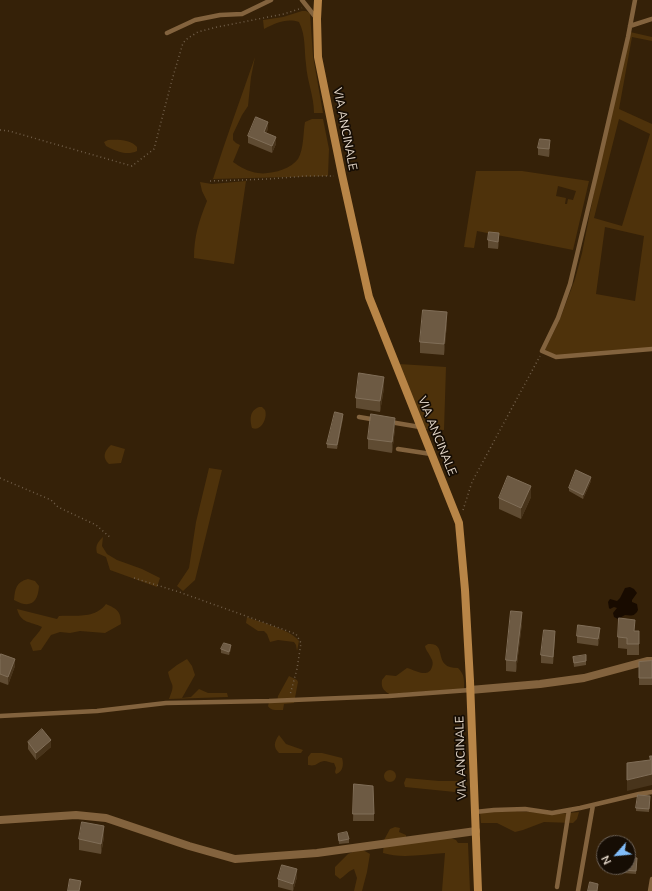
<!DOCTYPE html>
<style>
body{margin:0}
#map{position:relative;width:652px;height:891px;overflow:hidden;background:#352108;font-family:Mulish,sans-serif}
canvas{display:block}
.north{position:absolute;left:596px;top:835px;width:40px;height:40px;box-sizing:border-box;background:#160d04;border:1px solid #695e53;border-radius:50%;rotate:243deg;font-size:11px;font-weight:700;line-height:16px;text-align:center;color:#e5d8ca}
.north::after{content:'';display:block;margin:auto;width:14px;height:18px;background:#81bdfa;clip-path:polygon(50% 0,100% 100%,50% 72%,0 100%)}
</style>
<div id="map">
<canvas width="652" height="891"></canvas>
<div class="north">N</div>
</div>
<script>
const context = document.querySelector('canvas').getContext('2d');
context.lineJoin = 'round';
function paint(path, color) { context.fillStyle = color; context.fill(path, 'evenodd'); }
function trace(path, color, width, dash) { context.strokeStyle = color; context.lineWidth = width; context.lineCap = dash ? 'butt' : 'round'; context.setLineDash(dash || []); context.stroke(path); }
function write(font, color, halo, rows, align = 'center') {
  context.font = font + ' Mulish,sans-serif'; context.lineWidth = 3.5; context.setLineDash([]); context.textBaseline = 'middle'; context.strokeStyle = halo; context.fillStyle = color; for (const [text, x, y, turn = 0] of rows) {
    context.save(); context.translate(x, y); context.rotate((+turn || 0) * Math.PI / 180); context.textAlign = isNaN(turn) ? turn : align; if (halo) context.strokeText(text, 0, 0); context.fillText(text, 0, 0); context.restore();
  }
}
const green = new Path2D(`
 M 302,11 L 306,11 L 310,13 L 313,56 L 323,113 L 314,113 C 314,96 307,81 306,64 C 304,49 306,36 299,22 C 286,18 276,23 264,29 L 263,20 L 283,17 Z
 M 630,32 L 652,37 L 652,41 L 632,37 L 619,109 L 652,124 L 652,350 L 556,356 L 544,352 L 560,319 L 575,279 L 582,253 L 599,167 ZM 619,119 L 650,134 L 622,226 L 594,218 ZM 605,227 L 644,236 L 635,301 L 596,294 Z
 M 255,57 L 251,77 L 248,106 L 242,115 L 233,134 L 233,140 L 236,143 L 240,145 L 233,162 C 240,167 249,172 258,173 C 270,175 291,169 298,159 C 304,149 303,133 305,122 L 312,119 L 323,119 L 329,149 L 328,176 L 213,179 C 226,138 241,98 255,57 Z
 M 108,140 C 117,139 132,140 137,147 L 137,151 C 127,156 115,151 106,146 L 104,142 Z
 M 476,171 L 522,171 L 589,181 L 573,250 L 477,231 L 474,248 L 464,247 ZM 558,186 L 576,191 L 573,200 L 568,199 L 567,204 L 565,204 L 566,198 L 556,196 Z
 M 246,181 L 234,264 L 194,258 C 194,236 199,221 207,201 L 202,191 L 200,182 L 212,184 Z
 M 399,364 L 446,367 L 444,430 L 425,429 Z
 M 259,407 L 262,407 L 265,410 C 268,418 261,432 252,428 C 250,420 249,411 259,407 Z
 M 111,445 L 125,449 L 121,463 L 109,464 C 102,458 104,451 111,445 Z
 M 209,468 L 222,470 L 195,580 L 183,591 L 177,586 L 189,568 L 196,522 Z
 M 103,537 L 102,546 L 107,554 L 117,560 L 142,569 L 160,578 L 157,587 L 110,570 L 106,557 L 97,553 C 95,545 98,542 103,537 Z
 M 28,579 L 35,581 L 39,586 C 38,603 30,609 14,600 C 15,589 16,582 28,579 Z
 M 106,604 C 117,609 121,611 121,624 L 105,633 L 80,631 L 70,633 L 60,632 L 51,635 L 41,650 L 33,651 L 30,643 C 34,637 39,633 42,627 C 30,621 21,624 17,609 L 57,619 L 59,616 C 75,615 95,619 106,604 Z
 M 247,617 C 261,623 290,629 299,641 L 297,651 L 296,645 L 294,642 L 278,640 L 270,642 L 267,634 L 264,631 L 258,631 L 246,623 Z
 M 428,644 C 449,642 431,668 458,668 C 465,675 464,680 464,689 L 389,694 C 383,690 381,687 382,680 L 386,675 L 396,676 L 407,668 C 415,670 428,679 432,667 C 433,664 433,661 431,658 C 429,653 426,651 425,646 Z
 M 187,659 L 192,666 L 195,675 L 182,698 L 191,697 L 199,689 L 208,693 L 227,693 L 228,697 L 169,699 C 176,682 171,687 168,672 L 177,665 Z
 M 289,676 L 297,680 L 298,682 L 294,703 L 284,704 L 283,710 C 277,710 271,711 268,706 L 269,702 L 277,702 L 278,696 Z
 M 279,735 L 286,744 L 303,750 L 301,753 L 279,753 C 273,747 274,742 279,735 Z
 M 311,753 L 322,753 L 342,758 C 344,764 343,772 336,774 L 335,772 L 336,768 L 334,763 C 331,763 327,761 324,761 C 317,762 317,767 308,765 L 308,757 Z
 M384 776a6 6 0 1 1 12 0a6 6 0 1 1-12 0Z
 M 406,778 L 439,781 L 460,781 L 463,783 L 463,787 L 455,792 L 405,787 L 404,783 Z
 M 515,811 L 558,814 L 579,812 L 577,819 L 573,823 L 544,822 L 523,830 L 515,832 L 497,823 L 481,823 L 480,813 L 490,812 Z
 M 395,827 L 400,828 L 399,832 L 406,835 L 406,841 L 451,838 L 456,840 L 458,843 L 468,843 L 470,891 L 442,891 L 445,853 C 425,854 402,859 383,853 L 384,840 L 390,829 Z
 M 357,850 L 363,850 L 370,854 L 367,872 L 362,891 L 354,891 L 357,878 L 354,869 C 348,871 345,876 340,879 L 335,875 L 335,867 L 348,854 Z`);
const water = new Path2D(`
 M 630,587 L 634,589 L 637,593 L 632,600 L 632,602 L 637,604 L 638,610 C 635,616 632,616 625,615 L 618,619 L 614,617 L 613,613 L 617,608 L 614,607 L 610,609 L 609,608 L 608,602 L 610,599 L 617,601 L 620,598 L 625,588 Z`);
const path = new Path2D(`
 M 0,130 L 9,131 L 132,166 L 154,149 L 172,80 L 183,43 L 188,38 L 198,32 L 217,27 L 284,14 L 302,8
 M 210,181 L 269,179 L 306,176 L 334,176
 M 0,478 L 51,500 L 58,507 L 96,525 L 111,538
 M 463,510 L 472,482 L 540,356
 M 134,578 L 179,592 L 296,634 L 301,643 L 297,669 L 290,695`);
const service = new Path2D(`
 M 302,0 L 317,19
 M 635,0 L 628,37 L 598,167 L 570,284 L 558,318 L 542,351 L 556,357 L 652,349
 M 630,26 L 652,19
 M 167,33 L 195,20 L 220,15 L 242,14 L 271,0
 M 359,417 L 377,420
 M 390,422 L 420,427
 M 398,449 L 431,454
 M 0,716 L 97,711 L 166,703 L 269,701 L 389,696 L 470,690
 M 475,812 L 494,810 L 525,809 L 552,813 L 580,808 L 639,794 L 652,792
 M 557,887 L 569,810
 M 578,891 L 593,805
 M 650,891 L 652,879`);
const minor = new Path2D(`
 M 470,690 L 540,684 L 584,678 L 647,661 L 652,661
 M 0,820 L 76,815 L 106,818 L 189,846 L 235,859 L 317,853 L 476,831`);
const secondary = new Path2D(`
 M 318,0 L 317,19 L 318,57 L 342,175 L 369,297 L 459,523 L 465,590 L 470,681 L 478,891`);
const wall = new Path2D(`
 M 268,129 L 266,133 L 276,144 L 272,153 L 248,143 L 248,136 Z
 M 538,148 L 550,148 L 549,157 L 538,155 Z
 M 488,240 L 499,240 L 498,249 L 488,248 Z
 M 447,323 L 444,355 L 420,353 L 420,342 Z
 M 384,388 L 380,412 L 356,408 L 356,398 Z
 M 343,418 L 337,449 L 327,448 L 327,444 Z
 M 395,429 L 392,453 L 368,449 L 368,439 Z
 M 591,481 L 583,499 L 569,491 L 569,488 Z
 M 531,497 L 521,519 L 499,509 L 499,498 Z
 M 522,623 L 516,672 L 506,671 L 506,660 Z
 M 635,631 L 639,642 L 639,655 L 627,655 L 627,649 L 618,648 L 618,637 Z
 M 577,636 L 600,636 L 598,646 L 577,643 Z
 M 555,638 L 553,664 L 541,663 L 541,655 Z
 M 221,649 L 231,649 L 229,655 L 221,653 Z
 M 573,657 L 586,661 L 586,665 L 574,667 Z
 M 0,659 L 15,666 L 8,685 L 0,682 Z
 M 652,661 L 652,685 L 639,685 L 639,662 Z
 M 28,742 L 51,747 L 36,760 L 28,749 Z
 M 354,784 L 374,814 L 374,821 L 353,821 Z
 M 650,800 L 649,812 L 636,811 L 636,808 Z
 M 338,834 L 349,839 L 349,843 L 339,844 Z
 M 104,837 L 101,854 L 79,850 L 79,839 Z
 M 637,861 L 636,874 L 623,873 L 624,867 Z
 M 297,877 L 293,891 L 278,887 L 278,879 Z`);
const shadedWall = new Path2D(`
 M 268,122 L 268,129 L 264,139 L 264,132 Z
 M 276,137 L 276,144 L 272,153 L 272,146 Z
 M 550,140 L 550,148 L 549,157 L 549,149 Z
 M 499,233 L 499,240 L 498,249 L 498,242 Z
 M 447,312 L 447,323 L 444,355 L 444,344 Z
 M 384,377 L 384,388 L 380,412 L 380,401 Z
 M 343,414 L 343,418 L 337,449 L 337,445 Z
 M 395,418 L 395,429 L 392,453 L 392,442 Z
 M 591,477 L 591,481 L 583,499 L 583,495 Z
 M 531,486 L 531,497 L 521,519 L 521,508 Z
 M 522,612 L 522,623 L 516,672 L 516,661 Z
 M 600,628 L 600,636 L 598,646 L 598,639 Z
 M 555,631 L 555,638 L 553,664 L 553,657 Z
 M 231,645 L 231,649 L 229,655 L 229,652 Z
 M 15,659 L 15,666 L 8,685 L 8,677 Z
 M 51,740 L 51,747 L 36,760 L 36,753 Z
 M 652,774 L 652,785 L 627,791 L 627,780 Z
 M 104,826 L 104,837 L 101,854 L 101,844 Z
 M 297,869 L 297,877 L 293,891 L 293,884 Z`);
const building = new Path2D(`
 M 256,117 L 268,122 L 264,132 L 276,137 L 272,146 L 248,136 Z
 M 540,139 L 550,140 L 549,149 L 538,148 Z
 M 489,232 L 499,233 L 498,242 L 488,240 Z
 M 423,310 L 447,312 L 444,344 L 420,342 Z
 M 359,373 L 384,377 L 380,401 L 356,398 Z
 M 335,412 L 343,414 L 337,445 L 327,444 Z
 M 371,414 L 395,418 L 392,442 L 368,439 Z
 M 576,470 L 591,477 L 583,495 L 569,488 Z
 M 508,476 L 531,486 L 521,508 L 499,498 Z
 M 511,611 L 522,612 L 516,661 L 506,660 Z
 M 619,618 L 635,620 L 634,631 L 639,631 L 639,644 L 627,644 L 627,638 L 618,637 Z
 M 578,625 L 600,628 L 598,639 L 577,636 Z
 M 544,630 L 555,631 L 553,657 L 541,655 Z
 M 224,643 L 231,645 L 229,652 L 221,649 Z
 M 1,654 L 15,659 L 8,677 L 0,674 L 0,659 Z
 M 586,655 L 586,661 L 574,663 L 573,657 Z
 M 652,661 L 652,678 L 639,678 L 639,662 Z
 M 42,729 L 51,740 L 36,753 L 28,742 Z
 M 650,756 L 652,756 L 652,774 L 627,780 L 627,763 L 650,760 Z
 M 354,784 L 373,786 L 374,814 L 353,814 Z
 M 638,795 L 650,796 L 649,809 L 636,808 Z
 M 82,822 L 104,826 L 101,844 L 79,839 Z
 M 347,832 L 349,839 L 339,841 L 338,834 Z
 M 628,857 L 637,858 L 636,871 L 623,870 L 624,867 L 628,867 Z
 M 282,865 L 297,869 L 293,884 L 278,879 Z
 M 70,879 L 81,881 L 79,891 L 68,891 Z
 M 590,882 L 598,884 L 597,891 L 588,891 Z`);
const streetNames = [
 ["VIA ANCINALE",345,129,79],
 ["VIA ANCINALE",437,436,68],
 ["VIA ANCINALE",461,758,-92]
];
paint(green, '#4e320b');
paint(water, '#180b00');
trace(path, '#715f4a', 1.5, [1, 3]);
trace(service, '#83633e', 4.5);
trace(minor, '#83633e', 8);
trace(secondary, '#b88547', 8);
paint(wall, '#5f4b32');
paint(shadedWall, '#48341b');
paint(building, '#6d5a43');
trace(building, '#806e58', 1);
write('12px', '#e5d8ca', '#160d04', streetNames);
</script>
